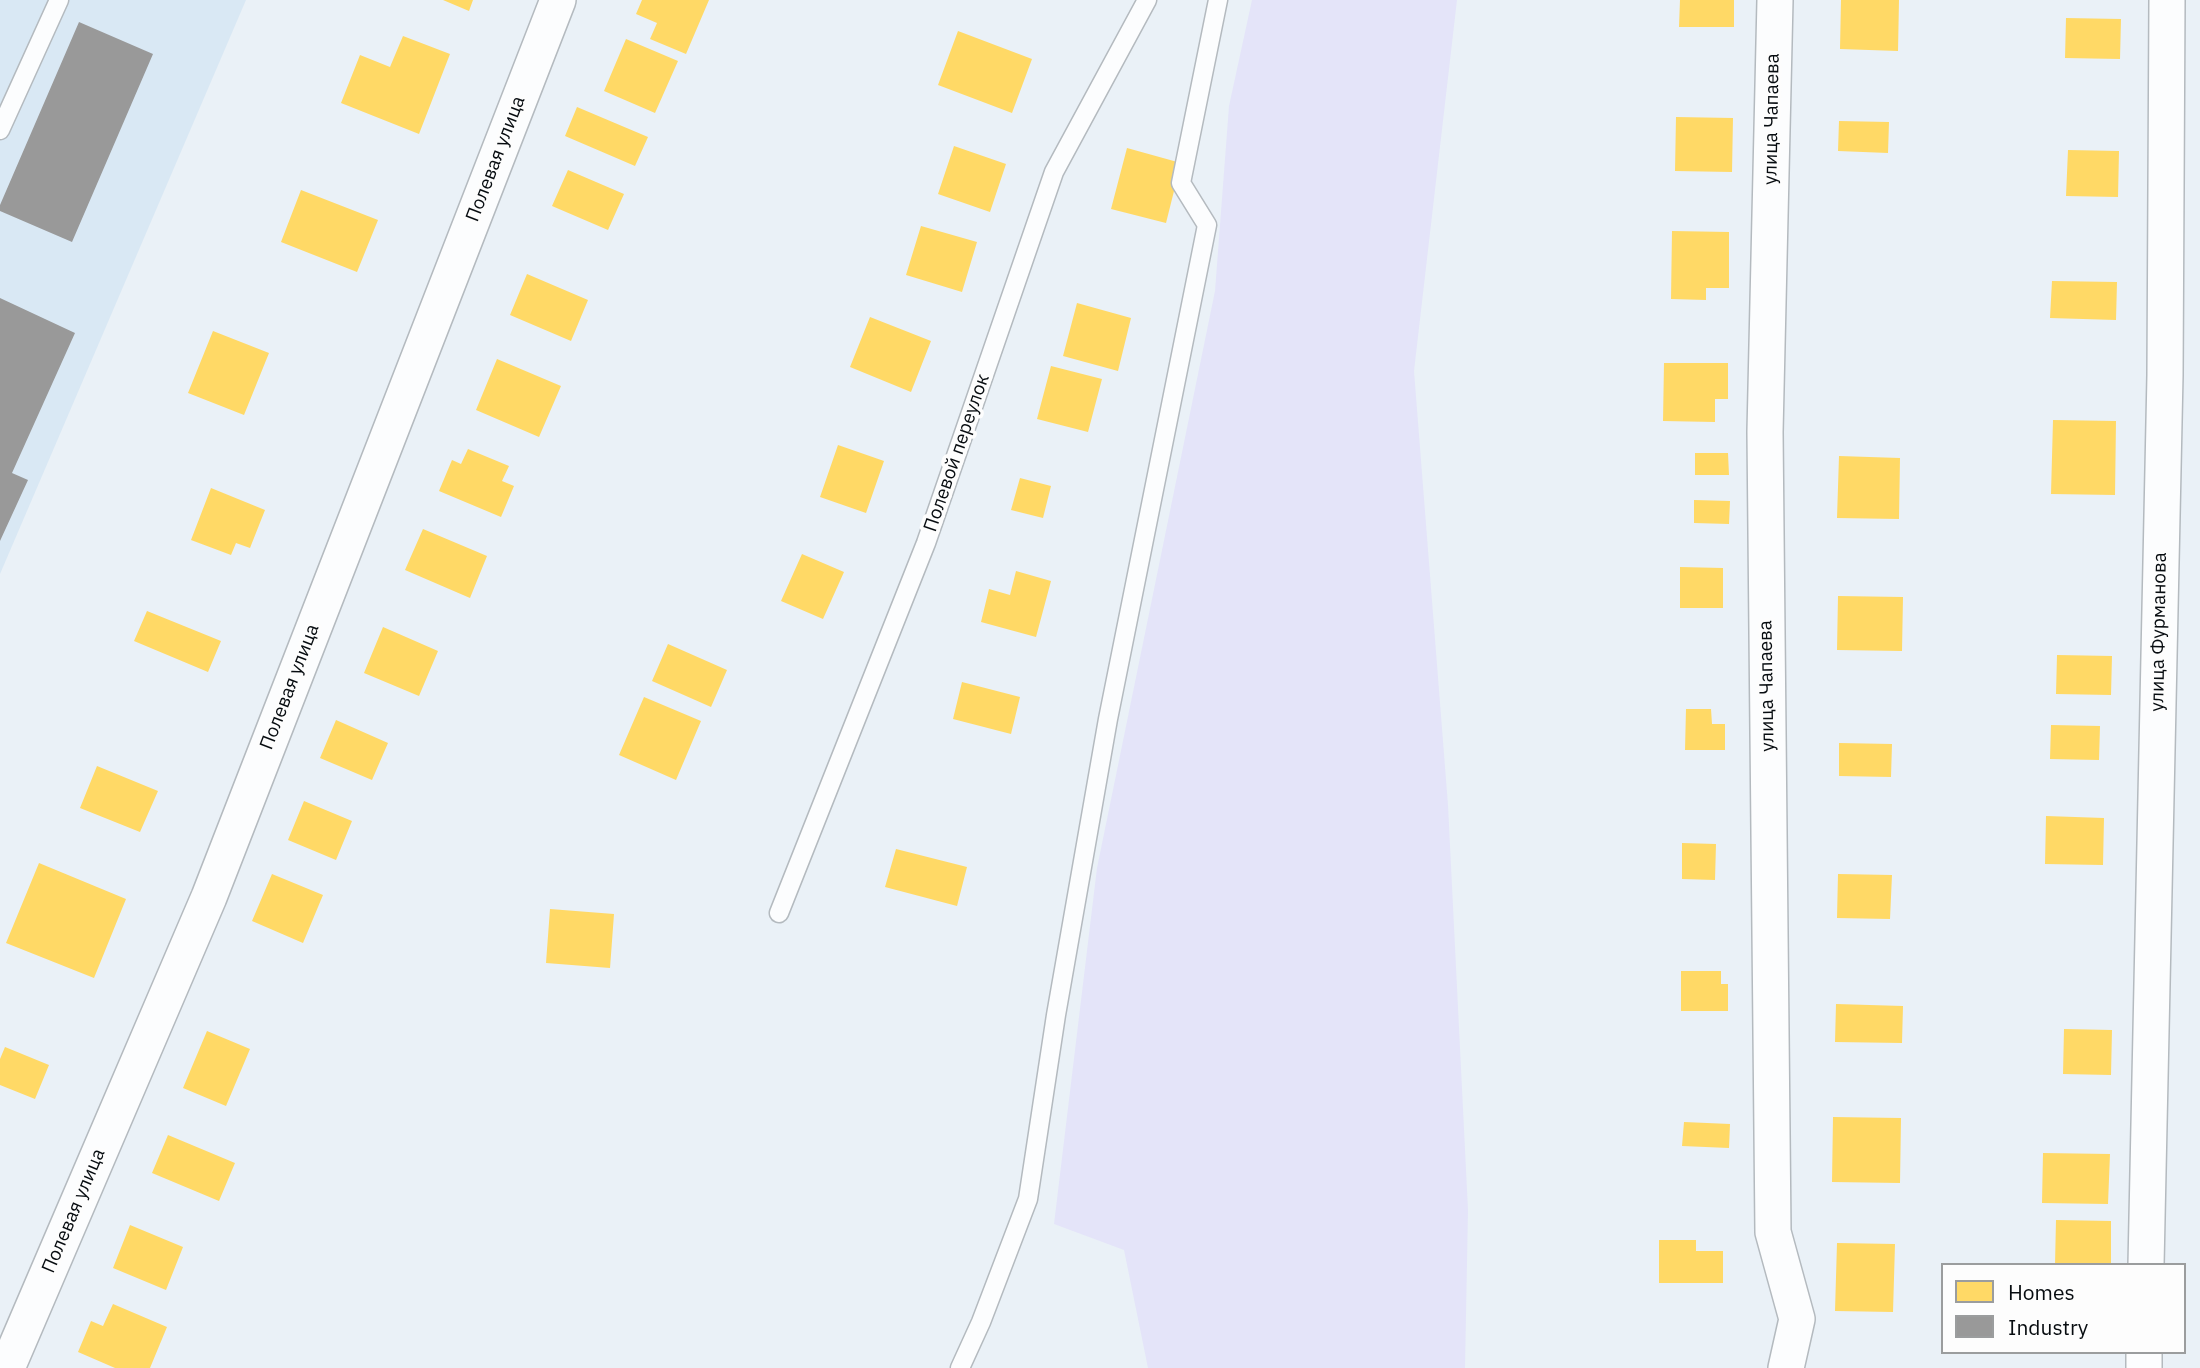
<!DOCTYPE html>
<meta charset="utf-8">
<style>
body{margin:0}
#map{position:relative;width:2200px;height:1368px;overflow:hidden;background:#eaf1f7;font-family:"IBM Plex Sans",sans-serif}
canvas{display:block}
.legend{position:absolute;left:1941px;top:1263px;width:245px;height:91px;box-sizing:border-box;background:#fdfdfd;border:2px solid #9b9d9e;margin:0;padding:9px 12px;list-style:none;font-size:21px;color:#070c10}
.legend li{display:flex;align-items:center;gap:14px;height:35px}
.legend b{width:35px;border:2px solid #9b9d9e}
</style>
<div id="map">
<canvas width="2200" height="1368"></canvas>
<ul class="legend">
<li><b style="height:19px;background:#ffd966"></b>Homes</li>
<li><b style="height:19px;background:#999"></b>Industry</li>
</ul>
</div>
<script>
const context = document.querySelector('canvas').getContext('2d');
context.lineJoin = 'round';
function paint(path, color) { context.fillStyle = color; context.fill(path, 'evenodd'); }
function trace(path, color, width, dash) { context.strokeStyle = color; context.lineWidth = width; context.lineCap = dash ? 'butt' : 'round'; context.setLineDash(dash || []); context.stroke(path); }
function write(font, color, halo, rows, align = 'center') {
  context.font = font + ' "IBM Plex Sans",sans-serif'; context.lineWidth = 7; context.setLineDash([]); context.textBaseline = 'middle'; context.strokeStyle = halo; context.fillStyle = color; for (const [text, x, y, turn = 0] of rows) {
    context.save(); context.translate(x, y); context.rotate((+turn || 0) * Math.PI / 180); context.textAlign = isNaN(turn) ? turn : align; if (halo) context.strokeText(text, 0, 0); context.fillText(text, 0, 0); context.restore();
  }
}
const built = new Path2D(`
 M 0,0 L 246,0 L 0,574 Z`);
const green = new Path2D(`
 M 1252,0 L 1457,0 L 1414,371 L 1448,805 L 1468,1210 L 1465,1368 L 1148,1368 L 1124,1250 L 1054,1224 L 1097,868 L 1215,291 L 1229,106 Z`);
const homes = new Path2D(`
 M 443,0 L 473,0 L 469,11 Z
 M 642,0 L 709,0 L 686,54 L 650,39 L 657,23 L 636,14 Z
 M 1680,0 L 1734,0 L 1734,27 L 1679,27 Z
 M 1841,0 L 1899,0 L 1898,51 L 1840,49 Z
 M 2066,18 L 2121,19 L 2120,59 L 2065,58 Z
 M 958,31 L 1032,59 L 1012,113 L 938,85 Z
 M 403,36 L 450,54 L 419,134 L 341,103 L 360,55 L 390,67 Z
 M 626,39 L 678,61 L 655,113 L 604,91 Z
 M 577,107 L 648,137 L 635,166 L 565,136 Z
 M 1676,117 L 1733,118 L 1732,172 L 1675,171 Z
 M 1839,121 L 1889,122 L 1888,153 L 1838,151 Z
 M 954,146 L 1006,164 L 990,212 L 938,194 Z
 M 1127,148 L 1181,163 L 1166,223 L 1111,209 Z
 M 2068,150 L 2119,151 L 2118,197 L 2066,196 Z
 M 568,170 L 624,194 L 608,230 L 552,206 Z
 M 301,190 L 378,220 L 357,272 L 281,242 Z
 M 921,226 L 977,242 L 962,292 L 906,275 Z
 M 1672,231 L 1729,232 L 1729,288 L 1706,288 L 1706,300 L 1671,299 Z
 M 527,274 L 588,300 L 571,341 L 510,315 Z
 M 2052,281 L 2117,282 L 2116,320 L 2050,318 Z
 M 1077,303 L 1131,318 L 1118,371 L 1063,356 Z
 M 870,317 L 931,341 L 911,392 L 850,367 Z
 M 213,331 L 269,353 L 244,415 L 188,393 Z
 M 497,359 L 561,386 L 539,437 L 476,410 Z
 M 1664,363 L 1728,363 L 1728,399 L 1715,399 L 1715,422 L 1663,421 Z
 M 1051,366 L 1102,379 L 1088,432 L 1037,419 Z
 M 2053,420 L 2116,421 L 2115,495 L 2051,494 Z
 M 838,445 L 884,461 L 866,513 L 820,497 Z
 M 468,449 L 509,466 L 502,481 L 514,486 L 501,517 L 439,491 L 452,460 L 461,464 Z
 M 1695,453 L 1728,453 L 1729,475 L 1695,475 Z
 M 1839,456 L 1900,458 L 1899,519 L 1837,518 Z
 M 1020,478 L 1051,486 L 1043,518 L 1011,510 Z
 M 211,488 L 265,510 L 250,548 L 236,543 L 231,555 L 191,540 Z
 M 1694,500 L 1730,501 L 1729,524 L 1694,523 Z
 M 423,529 L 487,556 L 470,598 L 405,570 Z
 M 802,554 L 844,572 L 823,619 L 781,601 Z
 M 1680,567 L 1723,568 L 1723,608 L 1680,608 Z
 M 1016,571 L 1051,581 L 1036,637 L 981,622 L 989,589 L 1010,595 Z
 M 1838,596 L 1903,597 L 1902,651 L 1837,650 Z
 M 147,611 L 221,641 L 208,672 L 134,641 Z
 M 383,627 L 438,651 L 419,696 L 364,673 Z
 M 668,644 L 727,670 L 711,707 L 652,681 Z
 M 2057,655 L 2112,656 L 2111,695 L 2056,694 Z
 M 962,682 L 1020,697 L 1011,734 L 953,719 Z
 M 644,697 L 701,721 L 676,780 L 619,755 Z
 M 1686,709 L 1711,709 L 1712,724 L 1725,724 L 1725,750 L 1685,750 Z
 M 336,720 L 388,743 L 372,780 L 320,758 Z
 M 2051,725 L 2100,726 L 2099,760 L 2050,759 Z
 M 1839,743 L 1892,744 L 1891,777 L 1839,776 Z
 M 97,766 L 158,791 L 140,832 L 80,808 Z
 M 304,801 L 352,821 L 336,860 L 288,840 Z
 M 2046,816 L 2104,818 L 2103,865 L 2045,864 Z
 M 1682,843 L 1716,844 L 1715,880 L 1682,879 Z
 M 896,849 L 967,867 L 957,906 L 885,887 Z
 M 39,863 L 126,899 L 94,978 L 6,943 Z
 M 272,874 L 323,895 L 303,943 L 252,921 Z
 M 1838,874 L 1892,875 L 1890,919 L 1837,918 Z
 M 550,909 L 614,914 L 610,968 L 546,963 Z
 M 1681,971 L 1721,971 L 1721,984 L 1728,984 L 1728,1011 L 1681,1011 Z
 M 1836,1004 L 1903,1006 L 1902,1043 L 1835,1042 Z
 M 2064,1029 L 2112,1030 L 2111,1075 L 2063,1074 Z
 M 207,1031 L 250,1049 L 226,1106 L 183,1088 Z
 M 5,1047 L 49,1065 L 35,1099 L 0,1085 L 0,1059 Z
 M 1833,1117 L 1901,1118 L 1900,1183 L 1832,1182 Z
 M 1684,1122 L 1730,1124 L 1729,1148 L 1682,1146 Z
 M 168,1135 L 235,1163 L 219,1201 L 152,1173 Z
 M 2043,1153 L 2110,1154 L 2108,1204 L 2042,1203 Z
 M 2056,1220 L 2111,1221 L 2111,1265 L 2055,1265 Z
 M 130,1225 L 183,1247 L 166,1290 L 113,1268 Z
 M 1659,1240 L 1696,1240 L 1696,1251 L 1723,1251 L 1723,1283 L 1659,1283 Z
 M 1837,1243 L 1895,1244 L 1893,1312 L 1835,1311 Z
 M 113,1304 L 167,1327 L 150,1368 L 115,1368 L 78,1352 L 91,1321 L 103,1326 Z`);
const industry = new Path2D(`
 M 79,22 L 153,54 L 72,242 L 0,211 L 0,205 Z
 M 0,298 L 75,333 L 12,473 L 28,480 L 0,541 Z`);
const service = new Path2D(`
 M 0,130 L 59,0
 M 779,913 L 926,543 L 1054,172 L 1147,0
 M 960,1368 L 981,1322 L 1028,1199 L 1056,1015 L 1108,719 L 1207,225 L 1181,183 L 1218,0`);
const minor = new Path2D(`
 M 1775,0 L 1765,432 L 1773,1232 L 1797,1319 L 1786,1368
 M 2146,1265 L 2165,375 L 2167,0
 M 7,1368 L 209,897 L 558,0
 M 2144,1368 L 2144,1352`);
const streetNames = [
 ["улица Чапаева",1772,119,-89],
 ["Полевая улица",496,159,-69],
 ["Полевой переулок",957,453,-71],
 ["улица Фурманова",2159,632,-89],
 ["улица Чапаева",1767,686,-91],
 ["Полевая улица",290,687,-69],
 ["Полевая улица",74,1211,-67]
];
paint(built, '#d9e8f4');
paint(green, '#e4e4f9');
paint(homes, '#ffd966');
paint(industry, '#999');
trace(service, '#b4babf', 21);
trace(minor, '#b4babf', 38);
trace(service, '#fcfdfe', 18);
trace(minor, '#fcfdfe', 35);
write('19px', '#070c10', '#fdfdfd', streetNames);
</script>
